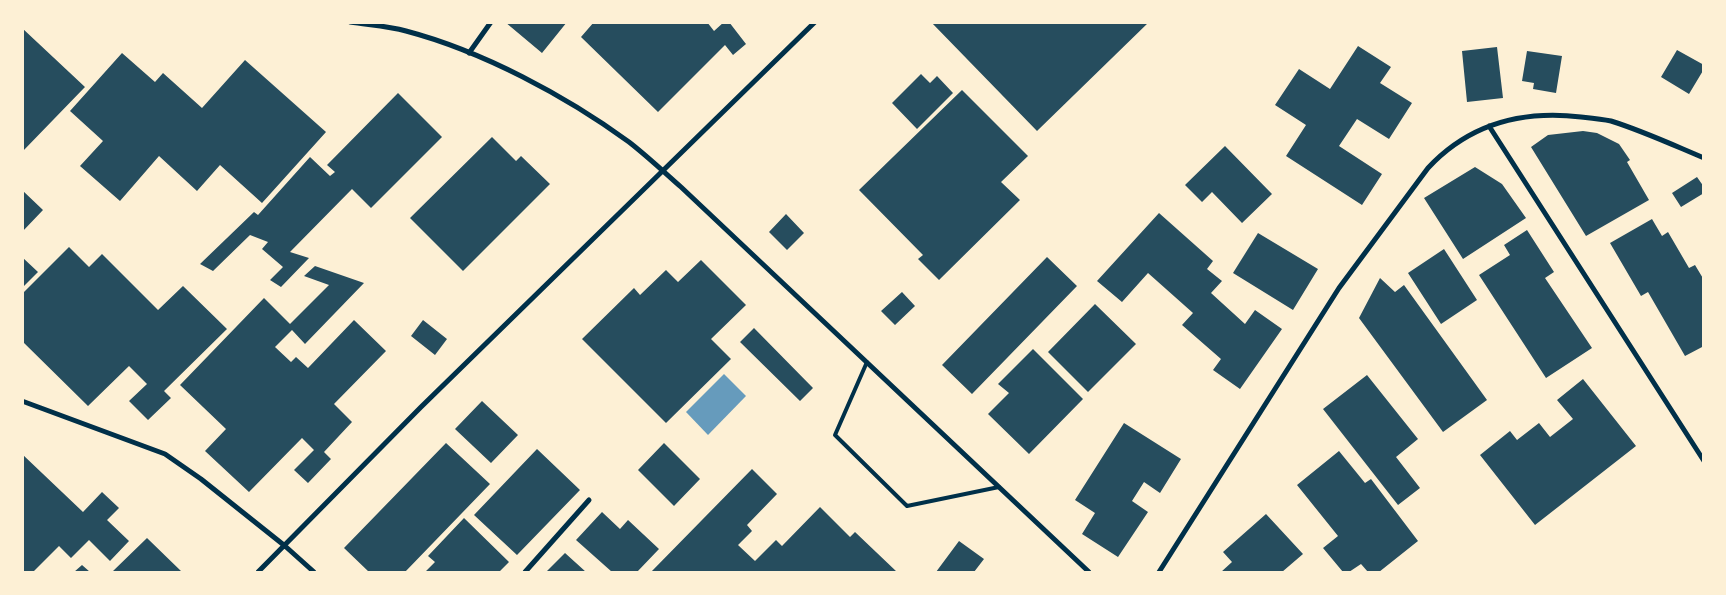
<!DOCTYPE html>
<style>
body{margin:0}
#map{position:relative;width:1726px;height:595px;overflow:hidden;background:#fdf0d5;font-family:"Noto Sans",sans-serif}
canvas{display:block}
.frame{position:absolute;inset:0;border:24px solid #fdf0d5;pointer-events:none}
</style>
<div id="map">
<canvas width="1726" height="595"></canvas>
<div class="frame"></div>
</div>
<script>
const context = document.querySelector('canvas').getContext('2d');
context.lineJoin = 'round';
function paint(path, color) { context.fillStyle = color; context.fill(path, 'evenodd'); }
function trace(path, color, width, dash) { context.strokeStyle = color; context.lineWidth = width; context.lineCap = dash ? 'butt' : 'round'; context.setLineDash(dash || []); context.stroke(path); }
const water = new Path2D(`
 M 724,374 L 746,396 L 708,435 L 686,412 Z`);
const building = new Path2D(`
 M 505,22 L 567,22 L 542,53 Z
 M 594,22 L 707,22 L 714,31 L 724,22 L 729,22 L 746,44 L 733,55 L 725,45 L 658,112 L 581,37 Z
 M 931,22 L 1149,22 L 1037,131 Z
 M 22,28 L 85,87 L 22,152 Z
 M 1358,46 L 1391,67 L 1380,83 L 1412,103 L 1389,139 L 1357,119 L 1339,146 L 1382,174 L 1362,205 L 1286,156 L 1306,125 L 1275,105 L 1299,69 L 1330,89 Z
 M 1497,47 L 1503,98 L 1467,102 L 1462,51 Z
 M 1677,50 L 1704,65 L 1704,69 L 1689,94 L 1661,77 Z
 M 1527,51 L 1562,56 L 1556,93 L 1533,89 L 1534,83 L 1522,81 Z
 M 122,53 L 155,82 L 163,73 L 202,108 L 245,60 L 326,132 L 262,203 L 220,165 L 197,191 L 159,156 L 120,201 L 80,166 L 103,141 L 70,111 Z
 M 921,74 L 930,83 L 937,76 L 953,93 L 917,129 L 892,103 Z
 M 962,90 L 1028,156 L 1001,182 L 1020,200 L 939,280 L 918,259 L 923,255 L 859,190 Z
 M 398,93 L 442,137 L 371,208 L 352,189 L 290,252 L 309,258 L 281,287 L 270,280 L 283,267 L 262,249 L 268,242 L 250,235 L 213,271 L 200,264 L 254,212 L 258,215 L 310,157 L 330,176 L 335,172 L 327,165 Z
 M 1583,131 L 1597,133 L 1619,144 L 1630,160 L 1627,162 L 1649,200 L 1586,236 L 1531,147 L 1548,135 Z
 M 492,137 L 516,161 L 521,156 L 550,184 L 463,271 L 410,218 Z
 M 1225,146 L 1272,194 L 1242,223 L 1212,192 L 1202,202 L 1185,185 Z
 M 1475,167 L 1502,184 L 1526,218 L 1463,259 L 1424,198 Z
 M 1697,177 L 1704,187 L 1704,193 L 1681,207 L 1672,193 Z
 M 22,190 L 43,210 L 22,232 Z
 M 1159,213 L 1213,261 L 1207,269 L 1222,281 L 1211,293 L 1245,324 L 1255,310 L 1282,329 L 1240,389 L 1213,370 L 1221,359 L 1182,325 L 1193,313 L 1148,273 L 1122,302 L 1097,281 Z
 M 786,214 L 804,233 L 787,250 L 769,232 Z
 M 1652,219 L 1662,236 L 1668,232 L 1689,268 L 1695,265 L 1704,280 L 1704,346 L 1685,356 L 1648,292 L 1641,296 L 1610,243 Z
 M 1527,230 L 1554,272 L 1545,278 L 1592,348 L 1546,378 L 1479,275 L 1510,255 L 1504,245 Z
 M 1258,233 L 1318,269 L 1293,310 L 1233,273 Z
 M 69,247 L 89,267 L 102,254 L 158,310 L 183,286 L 227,329 L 164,391 L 171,398 L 148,420 L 129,401 L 147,384 L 129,366 L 88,406 L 22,341 L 22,294 Z
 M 1444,249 L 1477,300 L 1441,324 L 1408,273 Z
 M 22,257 L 38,272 L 22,288 Z
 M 1047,257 L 1077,286 L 972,394 L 942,365 Z
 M 701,260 L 746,305 L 711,339 L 731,359 L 666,423 L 582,339 L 634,288 L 640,295 L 666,270 L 678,282 Z
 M 315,266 L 364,283 L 305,344 L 292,330 L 275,347 L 291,362 L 296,357 L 308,368 L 354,320 L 386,351 L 334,404 L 352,422 L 324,452 L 331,459 L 308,483 L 294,470 L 314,450 L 302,438 L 249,492 L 205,451 L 226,429 L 180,385 L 264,298 L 290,324 L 329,285 L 304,276 Z
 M 1380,278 L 1395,292 L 1404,285 L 1487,400 L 1443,432 L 1359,318 Z
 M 902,292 L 915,306 L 895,325 L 881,311 Z
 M 1095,304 L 1136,344 L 1088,392 L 1048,352 Z
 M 423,320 L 447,339 L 435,355 L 411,336 Z
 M 754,328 L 813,388 L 800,401 L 740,342 Z
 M 1033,349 L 1083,399 L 1029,454 L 988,414 L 1009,393 L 998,384 Z
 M 1367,375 L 1418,439 L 1396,457 L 1420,488 L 1398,505 L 1323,409 Z
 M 1583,379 L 1636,446 L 1535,525 L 1480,455 L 1510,431 L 1517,440 L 1539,423 L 1550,437 L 1573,419 L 1557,400 Z
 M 482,401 L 518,435 L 491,463 L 455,429 Z
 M 1124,423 L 1181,459 L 1160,493 L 1144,482 L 1132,501 L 1148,512 L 1118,557 L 1082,534 L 1095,513 L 1075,500 Z
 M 446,443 L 490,484 L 405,572 L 369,572 L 344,548 Z
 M 664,443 L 700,479 L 674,506 L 638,470 Z
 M 537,449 L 580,490 L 517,555 L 474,515 Z
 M 1339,451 L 1365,483 L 1371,479 L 1418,541 L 1379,572 L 1368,572 L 1361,564 L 1349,572 L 1343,572 L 1323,548 L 1338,536 L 1297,485 Z
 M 22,454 L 83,512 L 102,492 L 119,508 L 107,520 L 129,541 L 110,561 L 89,540 L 71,558 L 59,546 L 33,572 L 22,572 Z
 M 752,469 L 777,494 L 747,525 L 752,531 L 738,545 L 755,561 L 776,540 L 782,546 L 820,507 L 850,537 L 855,532 L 897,572 L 651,572 Z
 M 602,512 L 620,529 L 628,520 L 659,549 L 637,572 L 612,572 L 576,540 Z
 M 1266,514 L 1303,554 L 1282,572 L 1221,572 L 1232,562 L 1223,552 Z
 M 464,518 L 509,562 L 499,572 L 425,572 L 435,562 L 428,556 Z
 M 147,538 L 182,572 L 112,572 Z
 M 959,541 L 984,559 L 974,572 L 936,572 Z
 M 565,553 L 586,572 L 546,572 Z
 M 82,565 L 90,572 L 74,572 Z`);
const service = new Path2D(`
 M 867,362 L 835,435 L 907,506 L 999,487`);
const minor = new Path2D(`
 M 350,22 C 369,25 388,26 406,31 C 482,51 566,96 629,142 C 647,156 664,172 681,187 L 1089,572
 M 469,53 L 491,22
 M 1489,126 L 1704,461
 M 22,401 L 165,454 L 201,479 L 285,546 L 314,572
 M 258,572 L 421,407 L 815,22
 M 525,572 L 589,500
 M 1159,572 L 1339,288 L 1428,168 C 1469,124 1522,110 1581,117 C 1591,118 1602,119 1611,121 C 1643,131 1673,145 1704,158`);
paint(water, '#669bbc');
paint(building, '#264d5e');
trace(service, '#003049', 4);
trace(minor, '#003049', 5);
</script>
